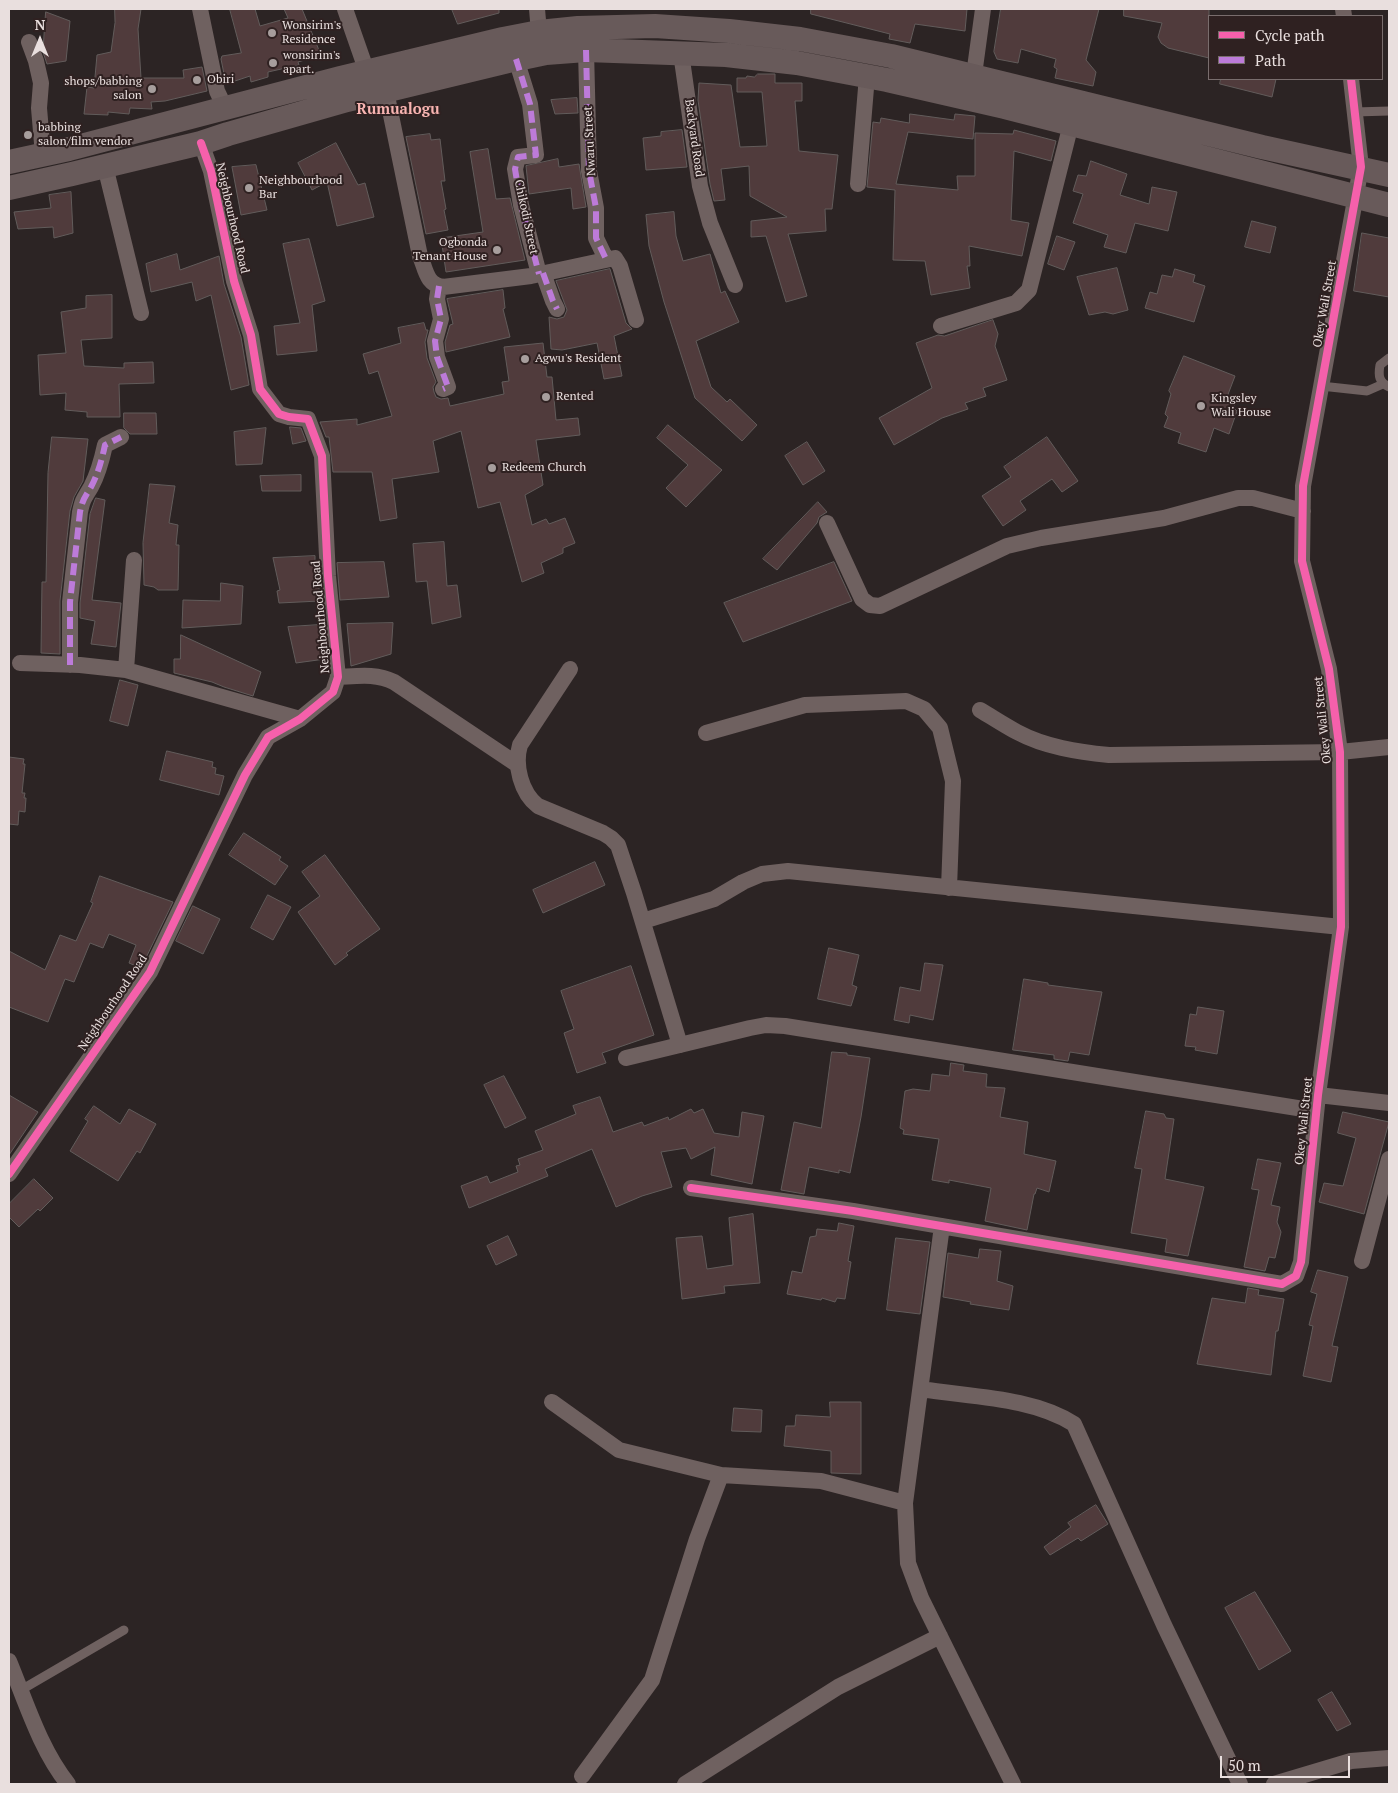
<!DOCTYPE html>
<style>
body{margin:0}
#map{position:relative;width:1398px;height:1793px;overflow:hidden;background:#2c2424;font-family:"PT Serif",serif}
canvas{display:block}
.frame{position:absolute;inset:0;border:10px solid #e9dfde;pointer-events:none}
.legend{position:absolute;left:1208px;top:15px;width:175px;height:65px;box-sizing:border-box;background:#2f2121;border:1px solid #796d6d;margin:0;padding:6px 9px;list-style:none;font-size:15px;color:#e9dfde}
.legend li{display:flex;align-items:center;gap:10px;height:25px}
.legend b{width:25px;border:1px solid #796d6d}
.north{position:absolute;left:15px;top:15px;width:50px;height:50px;-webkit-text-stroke:4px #2f2121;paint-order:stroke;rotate:0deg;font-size:14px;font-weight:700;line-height:20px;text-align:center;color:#e9dfde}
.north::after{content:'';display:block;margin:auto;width:18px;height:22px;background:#e9dfde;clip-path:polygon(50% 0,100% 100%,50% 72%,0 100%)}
.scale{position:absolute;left:1220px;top:1756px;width:130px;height:22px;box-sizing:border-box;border:2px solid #e9dfde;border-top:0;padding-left:6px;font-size:15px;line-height:18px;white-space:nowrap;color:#e9dfde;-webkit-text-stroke:4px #2f2121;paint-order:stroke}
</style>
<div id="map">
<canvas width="1398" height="1793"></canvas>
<div class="frame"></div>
<ul class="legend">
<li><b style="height:6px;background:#f560ab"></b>Cycle path</li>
<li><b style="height:6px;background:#bd7bd9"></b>Path</li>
</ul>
<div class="north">N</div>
<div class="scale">50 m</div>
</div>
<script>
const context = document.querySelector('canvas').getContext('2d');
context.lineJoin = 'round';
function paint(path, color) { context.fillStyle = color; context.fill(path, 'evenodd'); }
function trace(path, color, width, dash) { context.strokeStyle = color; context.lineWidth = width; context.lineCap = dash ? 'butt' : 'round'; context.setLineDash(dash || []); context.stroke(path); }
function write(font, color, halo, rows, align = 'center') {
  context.font = font + ' "PT Serif",serif'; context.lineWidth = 4; context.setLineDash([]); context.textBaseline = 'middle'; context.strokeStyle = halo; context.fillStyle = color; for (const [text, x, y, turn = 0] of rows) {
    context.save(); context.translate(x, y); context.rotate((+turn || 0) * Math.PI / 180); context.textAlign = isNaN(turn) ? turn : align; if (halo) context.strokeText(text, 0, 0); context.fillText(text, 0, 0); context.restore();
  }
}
const building = new Path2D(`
 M 115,9 L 141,9 L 138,29 L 141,78 L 184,78 L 183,70 L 202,67 L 207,91 L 165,101 L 151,102 L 152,109 L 130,108 L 129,114 L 108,112 L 108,115 L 84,114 L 87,87 L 94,88 L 97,55 L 111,52 L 115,23 Z
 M 230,9 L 255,9 L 260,26 L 288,18 L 284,9 L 302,9 L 321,55 L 298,62 L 299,65 L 268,72 L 268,77 L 251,82 L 250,76 L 226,84 L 221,59 L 222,56 L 241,53 Z
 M 452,9 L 499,9 L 499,13 L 458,24 Z
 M 811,9 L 967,9 L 965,31 L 915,24 L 910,43 L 889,39 L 890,34 L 811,14 Z
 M 1001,9 L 1099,9 L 1086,60 L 1096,72 L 1093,86 L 1055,78 L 1057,69 L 1054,67 L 1056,59 L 1021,49 L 1018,63 L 997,59 L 994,52 Z
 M 1124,9 L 1209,9 L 1209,58 L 1168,48 L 1161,43 L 1158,37 L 1162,23 L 1124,16 Z
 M 46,12 L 70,21 L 66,61 L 47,64 L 43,52 Z
 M 758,74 L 775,74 L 775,83 L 802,83 L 802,101 L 795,101 L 799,151 L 838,155 L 832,209 L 825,209 L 826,231 L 788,234 L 807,296 L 786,302 L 766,236 L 751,237 L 751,221 L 787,217 L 750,196 L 749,166 L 721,169 L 725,200 L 714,201 L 710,184 L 698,100 L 699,83 L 731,85 L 740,147 L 767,146 L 762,92 L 737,92 L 737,78 L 746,78 L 747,76 L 754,77 Z
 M 1221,79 L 1276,79 L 1272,97 L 1220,84 Z
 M 577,98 L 578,113 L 555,114 L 551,100 Z
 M 910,114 L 954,120 L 955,114 L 975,116 L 973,139 L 908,132 L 896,184 L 958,190 L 957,176 L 975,176 L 975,133 L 1013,134 L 1014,130 L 1056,141 L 1051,161 L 1014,151 L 1011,220 L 1029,223 L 1022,256 L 969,246 L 970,266 L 967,266 L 970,288 L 931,295 L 925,261 L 893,260 L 895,190 L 867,187 L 873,122 L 880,123 L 881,118 L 909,123 Z
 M 682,130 L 687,167 L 646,170 L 643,138 L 661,136 L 661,132 Z
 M 430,134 L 431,140 L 440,139 L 445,181 L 441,181 L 446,209 L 444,210 L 448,230 L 426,234 L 406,137 Z
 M 336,143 L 358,185 L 365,183 L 374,217 L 337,226 L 327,182 L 312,190 L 298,163 Z
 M 488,149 L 496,199 L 510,198 L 525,260 L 446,272 L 441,238 L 483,232 L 470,152 Z
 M 558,159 L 559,167 L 579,164 L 586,207 L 573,209 L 571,188 L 529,194 L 526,166 Z
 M 1091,161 L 1127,174 L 1120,195 L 1149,204 L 1152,187 L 1177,192 L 1168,231 L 1135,223 L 1126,253 L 1104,247 L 1108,235 L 1073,223 L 1083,194 L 1073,191 L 1078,175 L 1086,176 Z
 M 256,165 L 267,210 L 241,215 L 232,167 Z
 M 71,192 L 73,233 L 54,238 L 53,227 L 18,229 L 14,212 L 51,208 L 49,195 Z
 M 674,212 L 676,236 L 683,261 L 710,254 L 721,293 L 725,291 L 739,322 L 696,341 L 711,387 L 727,402 L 730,399 L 757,425 L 742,441 L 695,398 L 664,302 L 649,246 L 646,215 Z
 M 1252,221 L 1276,227 L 1270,253 L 1245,247 Z
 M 1362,233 L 1389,238 L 1389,297 L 1354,291 Z
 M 1057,236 L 1075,242 L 1064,270 L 1048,264 Z
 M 309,239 L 325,301 L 312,305 L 317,351 L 277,355 L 274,326 L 300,323 L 283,244 Z
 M 177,254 L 180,270 L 219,256 L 224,284 L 241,337 L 249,385 L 231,390 L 211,295 L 196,301 L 192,282 L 151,292 L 146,264 Z
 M 1117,268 L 1128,310 L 1113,314 L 1105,312 L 1089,315 L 1077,277 Z
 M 610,269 L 626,323 L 632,329 L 614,336 L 622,376 L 604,379 L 597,343 L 562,350 L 551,349 L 549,317 L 557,319 L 564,317 L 567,310 L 556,281 Z
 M 1175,269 L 1195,275 L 1193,282 L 1205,286 L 1194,322 L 1145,308 L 1150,292 L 1157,294 L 1162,275 L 1172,277 Z
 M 503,290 L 505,308 L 503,309 L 510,337 L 446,352 L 445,342 L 450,325 L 453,324 L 447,299 Z
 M 112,295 L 112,338 L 81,340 L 84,366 L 124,368 L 124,363 L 153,362 L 154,383 L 119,384 L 120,417 L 87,417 L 87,412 L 65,410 L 66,393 L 40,395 L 38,355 L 66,353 L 61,312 L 86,308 L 86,296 Z
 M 993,320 L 998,334 L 995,346 L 1007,380 L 983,388 L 986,396 L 965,403 L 968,409 L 942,418 L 894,445 L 879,418 L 932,388 L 916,343 L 938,335 L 944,336 Z
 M 424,323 L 426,330 L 428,330 L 425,342 L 427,358 L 436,382 L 433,387 L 434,392 L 436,397 L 441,399 L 448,398 L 450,406 L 504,394 L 502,382 L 509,381 L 504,347 L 543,343 L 547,377 L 552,377 L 556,420 L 578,418 L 580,435 L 536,440 L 543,485 L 525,495 L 532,525 L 546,519 L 549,524 L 565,518 L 575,543 L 563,548 L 563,553 L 541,563 L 544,573 L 522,582 L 500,502 L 478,508 L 461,431 L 433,441 L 439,472 L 392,479 L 397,518 L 380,521 L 372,472 L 333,472 L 329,437 L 326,437 L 320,422 L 357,419 L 357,425 L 392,416 L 378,371 L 369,374 L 363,354 L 401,343 L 398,328 Z
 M 1184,356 L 1235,376 L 1227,397 L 1235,403 L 1234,408 L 1237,411 L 1229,434 L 1214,428 L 1206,452 L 1178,443 L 1181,433 L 1164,427 L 1168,417 L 1165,414 L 1171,394 L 1169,391 Z
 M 124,413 L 156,413 L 157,434 L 130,434 L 124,428 Z
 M 668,425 L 722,470 L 686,507 L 666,488 L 688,465 L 657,438 Z
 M 290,427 L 301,428 L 306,441 L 293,444 Z
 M 266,428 L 262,464 L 236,465 L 234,432 Z
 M 52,437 L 88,439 L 83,481 L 74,497 L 70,511 L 60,601 L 60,654 L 41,653 L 42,582 L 46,582 L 48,473 Z
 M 1047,437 L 1078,481 L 1062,492 L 1052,479 L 1020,501 L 1026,510 L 1003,526 L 982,496 L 1011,477 L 1004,467 Z
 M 807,442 L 825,471 L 803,485 L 785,456 Z
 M 301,475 L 301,491 L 262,491 L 260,476 Z
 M 150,484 L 175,486 L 169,523 L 178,525 L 176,545 L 179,545 L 178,590 L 158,590 L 154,587 L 144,585 L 143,543 Z
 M 96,498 L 105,500 L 92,600 L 121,603 L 116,647 L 91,644 L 95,621 L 80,618 L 80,603 L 90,514 Z
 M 818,502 L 827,512 L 819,517 L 817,523 L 777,570 L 763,559 Z
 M 444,542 L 447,586 L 457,585 L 461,617 L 432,624 L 427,581 L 416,582 L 413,544 Z
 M 315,556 L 315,563 L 317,563 L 320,601 L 279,603 L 277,591 L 280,590 L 273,558 Z
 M 384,562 L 389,597 L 340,600 L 337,563 Z
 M 834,562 L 852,601 L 743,642 L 724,603 Z
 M 221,583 L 243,586 L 241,624 L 182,628 L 183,600 L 220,601 Z
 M 393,623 L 391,654 L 351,666 L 347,624 Z
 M 319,625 L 325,659 L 296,663 L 288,627 Z
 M 181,635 L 261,672 L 253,696 L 224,687 L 212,682 L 174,673 L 174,659 L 180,659 Z
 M 120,680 L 138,685 L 128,726 L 110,721 Z
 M 167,751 L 213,762 L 212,767 L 216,768 L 215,774 L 224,776 L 219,795 L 160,780 Z
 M 9,757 L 24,759 L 23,764 L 25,764 L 22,793 L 25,793 L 24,798 L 26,798 L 25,812 L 19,811 L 18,825 L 9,824 Z
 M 244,833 L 281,857 L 279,860 L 288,866 L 275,885 L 229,855 Z
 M 325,855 L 380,929 L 346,953 L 348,955 L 335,965 L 298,912 L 320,896 L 302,872 Z
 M 595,862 L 605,885 L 543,913 L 533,890 Z
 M 100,876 L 173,902 L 141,968 L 129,963 L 136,945 L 109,934 L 103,948 L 90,943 L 74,982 L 65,979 L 48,1022 L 9,1007 L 9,951 L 45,970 L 60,935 L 76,941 L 93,903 L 91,902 Z
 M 268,895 L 291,907 L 273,940 L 251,928 Z
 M 193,906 L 220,919 L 203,954 L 176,941 Z
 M 829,948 L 859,955 L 852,985 L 857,987 L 851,1006 L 818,999 Z
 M 925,963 L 943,965 L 933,1020 L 910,1015 L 909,1023 L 894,1020 L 900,987 L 920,991 Z
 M 631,966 L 654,1035 L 602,1053 L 606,1063 L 577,1073 L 564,1033 L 574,1029 L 561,991 Z
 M 1024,979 L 1048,983 L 1048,985 L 1102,992 L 1089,1055 L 1070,1052 L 1068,1061 L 1054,1059 L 1054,1055 L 1013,1050 Z
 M 1198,1007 L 1224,1011 L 1217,1054 L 1195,1050 L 1196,1047 L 1185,1046 L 1190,1014 L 1196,1015 Z
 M 832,1052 L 847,1053 L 847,1055 L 870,1058 L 861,1117 L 850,1173 L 839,1170 L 839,1173 L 809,1167 L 804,1194 L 781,1190 L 794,1122 L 821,1128 Z
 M 951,1063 L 964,1065 L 963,1071 L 987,1074 L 986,1087 L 1005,1088 L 1000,1117 L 1028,1122 L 1024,1154 L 1056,1161 L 1049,1192 L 1037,1188 L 1035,1194 L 1034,1194 L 1027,1230 L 985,1221 L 991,1188 L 949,1180 L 949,1183 L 932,1180 L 939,1139 L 903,1134 L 904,1130 L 900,1128 L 905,1091 L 913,1089 L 930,1091 L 932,1074 L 949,1076 Z
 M 504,1076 L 526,1118 L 505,1128 L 484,1085 Z
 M 9,1095 L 38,1112 L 9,1155 Z
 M 600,1097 L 613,1132 L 642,1122 L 644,1126 L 668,1117 L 669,1120 L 691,1109 L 694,1113 L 703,1109 L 714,1133 L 739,1137 L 742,1112 L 764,1116 L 752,1184 L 711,1175 L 715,1147 L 691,1159 L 686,1148 L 661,1152 L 672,1187 L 642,1196 L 616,1207 L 592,1149 L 545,1169 L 548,1176 L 469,1208 L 461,1186 L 487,1176 L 490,1183 L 518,1172 L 516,1166 L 520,1165 L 518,1159 L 543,1150 L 535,1131 L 576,1114 L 573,1106 Z
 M 94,1106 L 120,1124 L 129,1109 L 156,1124 L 140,1153 L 137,1151 L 118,1181 L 70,1151 L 88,1121 L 85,1119 Z
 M 1146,1111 L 1164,1114 L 1166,1118 L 1174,1119 L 1165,1179 L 1204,1187 L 1188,1256 L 1165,1252 L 1167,1239 L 1131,1233 L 1142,1169 L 1135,1168 Z
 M 1343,1112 L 1389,1122 L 1364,1214 L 1319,1202 L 1324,1183 L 1343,1186 L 1356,1138 L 1338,1133 Z
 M 1258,1159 L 1281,1163 L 1271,1205 L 1280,1207 L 1277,1222 L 1281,1232 L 1275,1258 L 1269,1257 L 1265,1271 L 1244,1267 L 1259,1190 L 1252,1189 Z
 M 34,1179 L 53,1198 L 40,1211 L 38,1209 L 19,1227 L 9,1217 L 9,1204 Z
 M 753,1214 L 760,1283 L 724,1286 L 725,1293 L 682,1299 L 676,1238 L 702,1236 L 707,1269 L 733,1265 L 729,1218 Z
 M 839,1223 L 854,1226 L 848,1261 L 851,1262 L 845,1299 L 837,1298 L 835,1302 L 822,1298 L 821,1300 L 787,1294 L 792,1271 L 802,1273 L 810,1237 L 816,1236 L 817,1229 L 837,1231 Z
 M 508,1236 L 517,1255 L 496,1265 L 487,1246 Z
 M 896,1238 L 930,1242 L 920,1314 L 887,1310 Z
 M 980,1249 L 1001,1251 L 997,1281 L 1013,1286 L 1009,1310 L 970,1304 L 971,1302 L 943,1297 L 948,1253 L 978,1258 Z
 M 1318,1270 L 1348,1277 L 1332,1346 L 1338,1347 L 1331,1382 L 1303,1376 L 1313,1326 L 1309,1325 L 1317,1294 L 1311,1292 Z
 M 1248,1288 L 1259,1290 L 1258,1295 L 1284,1299 L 1278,1331 L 1276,1331 L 1271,1375 L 1197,1364 L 1212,1298 L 1245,1303 Z
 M 830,1402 L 861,1402 L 861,1474 L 831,1473 L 831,1451 L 784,1446 L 786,1426 L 795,1426 L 796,1415 L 830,1417 Z
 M 734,1408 L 762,1410 L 761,1432 L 732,1431 Z
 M 1096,1505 L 1108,1524 L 1081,1541 L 1078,1538 L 1050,1555 L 1044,1547 L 1071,1527 L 1068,1523 Z
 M 1255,1592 L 1291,1651 L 1259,1670 L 1225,1608 Z
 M 1332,1692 L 1351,1724 L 1337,1731 L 1318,1700 Z`);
const service = new Path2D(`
 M 1355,112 L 1389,111
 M 1389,358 L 1380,365 C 1378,376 1379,382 1389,387
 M 1321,386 L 1367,391 L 1383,384
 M 21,1690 L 124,1630`);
const minor = new Path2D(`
 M 200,9 L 217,91 L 225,108
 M 345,9 L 367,72
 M 537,9 L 539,32
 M 1343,9 L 1344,16
 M 29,42 L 36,61 L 41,83 L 39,108 L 43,155
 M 586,50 L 589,171 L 596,208 L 596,238 L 606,259
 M 681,53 L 700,186 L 710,223 L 735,285
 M 516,59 L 530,104 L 536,155 L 518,157 L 515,169 L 521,205 L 539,274
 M 974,75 L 983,9
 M 386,91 L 420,256 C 426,270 426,284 443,287 L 531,276 L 615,258 L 620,266 L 636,320
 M 105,166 L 141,313
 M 858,184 L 867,76
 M 543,273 L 553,301 L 557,309
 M 439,286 L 437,299 L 441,319 L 435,341 L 437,357 L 448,387 L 443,389
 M 941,326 L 1016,303 L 1029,290 L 1071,124
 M 827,523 L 862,599 L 870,605 L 880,606 L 1007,546 L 1041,538 L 1164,518 L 1238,498 L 1253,498 L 1303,511
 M 20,663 L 80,665 L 126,670 L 300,719
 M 70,665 L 70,602 L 80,512 C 83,498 84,499 91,487 C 98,474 102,459 105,445 L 121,437
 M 570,669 L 520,745 C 514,765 521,793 538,806 L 603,833 L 611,838 L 618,845 L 634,893 L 680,1045
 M 126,670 L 134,560
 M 338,677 C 358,676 376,673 394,682 L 518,765
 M 980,710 C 992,717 1004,725 1017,732 C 1045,747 1078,752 1109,755 L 1340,752 L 1389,747
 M 706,733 L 805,705 L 906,701 L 924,709 L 940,728 L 953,781 L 949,888
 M 643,921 L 714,899 L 743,882 L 762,874 L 788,871 L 1341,927
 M 626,1058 L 750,1028 L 766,1025 L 785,1026 L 1316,1111
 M 1318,1095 L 1389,1103
 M 9,1174 L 150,972 L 245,775 L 268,737 L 300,719 L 333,692 L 338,677 L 328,576 L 322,456 L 308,419 L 289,417 L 279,414 L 260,389 L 251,335 L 234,281 L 211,171 L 201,143
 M 691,1188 L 853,1211 L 1282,1284 L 1296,1276 L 1301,1262 L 1318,1095 L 1341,927 L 1340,752 L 1329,669 L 1302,561 L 1303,486 L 1361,167 L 1351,79
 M 942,1226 L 905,1503 L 908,1563 L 921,1598 L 1013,1784
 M 1362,1261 L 1389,1159
 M 921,1389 C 970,1397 1032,1397 1074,1424 L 1164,1625 L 1240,1784
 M 552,1402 L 619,1450 L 721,1475 L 821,1481 L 905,1503
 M 9,1661 C 26,1702 40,1749 68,1784
 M 582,1776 L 652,1680 L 697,1539 L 721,1475
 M 685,1784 L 838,1687 L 940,1636
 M 1274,1784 L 1351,1761 L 1389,1758`);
const secondary = new Path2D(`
 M 9,162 L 69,149 L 340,78 L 503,39 L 539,32 L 578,28 L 655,26 L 729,31 L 800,39 L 891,56 L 1262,147 L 1389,175
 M 9,188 L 72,174 L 201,143 L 228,134 L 347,100 L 508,61 L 546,53 L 586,50 L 726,55 L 797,63 L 887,80 L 1005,107 L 1389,205`);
const quiet = new Path2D(`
 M 586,50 L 589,171 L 596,208 L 596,238 L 606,259
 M 516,59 L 530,104 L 536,155 L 518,157 L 515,169 L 521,205 L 539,274
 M 543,273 L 553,301 L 557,309
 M 439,286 L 437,299 L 441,319 L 435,341 L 437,357 L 448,387 L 443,389
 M 70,665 L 70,602 L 80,512 C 83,498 84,499 91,487 C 98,474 102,459 105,445 L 121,437`);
const cycleway = new Path2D(`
 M 9,1174 L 150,972 L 245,775 L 268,737 L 300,719 L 333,692 L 338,677 L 328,576 L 322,456 L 308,419 L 289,417 L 279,414 L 260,389 L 251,335 L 234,281 L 211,171 L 201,143
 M 691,1188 L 853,1211 L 1282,1284 L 1296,1276 L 1301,1262 L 1318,1095 L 1341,927 L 1340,752 L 1329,669 L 1302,561 L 1303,486 L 1361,167 L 1351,79`);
const markers = [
 [272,33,5,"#a79e9d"],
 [273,63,5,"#a79e9d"],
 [197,80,5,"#a79e9d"],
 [152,89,5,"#a79e9d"],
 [28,135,5,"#a79e9d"],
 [249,188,5,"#a79e9d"],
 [497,250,5,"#a79e9d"],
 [525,359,5,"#a79e9d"],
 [546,397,5,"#a79e9d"],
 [1201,406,5,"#a79e9d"],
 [492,468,5,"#a79e9d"]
];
const poiNames = [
 ["Wonsirim's",282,26],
 ["Residence",282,40],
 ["wonsirim's",283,56],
 ["apart.",283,70],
 ["Obiri",207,80],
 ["shops/babbing",142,82,"right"],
 ["salon",142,96,"right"],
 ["babbing",38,128],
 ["salon/film vendor",38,142],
 ["Neighbourhood",259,181],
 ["Bar",259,195],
 ["Ogbonda",487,243,"right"],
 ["Tenant House",487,257,"right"],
 ["Agwu's Resident",535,359],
 ["Rented",556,397],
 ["Kingsley",1211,399],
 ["Wali House",1211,413],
 ["Redeem Church",502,468]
];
const streetNames = [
 ["Backyard Road",694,138,82],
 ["Nwaru Street",590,141,-93],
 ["Chikodi Street",526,217,78],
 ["Neighbourhood Road",232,218,77],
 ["Okey Wali Street",1325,304,-80],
 ["Neighbourhood Road",321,617,-95],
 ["Okey Wali Street",1323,720,-96],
 ["Neighbourhood Road",113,1003,-56],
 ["Okey Wali Street",1304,1121,-84]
];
const quarterNames = [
 ["Rumualogu",398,110]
];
paint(building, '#503b3c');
trace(building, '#625c5b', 1);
trace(service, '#6f6160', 9);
trace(minor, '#6f6160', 16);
trace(secondary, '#685a5a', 24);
trace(quiet, '#bd7bd9', 6, [12, 6]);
trace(cycleway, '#f560ab', 8);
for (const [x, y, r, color] of markers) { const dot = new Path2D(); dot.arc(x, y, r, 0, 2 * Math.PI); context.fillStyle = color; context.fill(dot); trace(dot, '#2f2121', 2); }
write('12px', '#e9dfde', '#2f2121', poiNames, 'left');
write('12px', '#e9dfde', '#2f2121', streetNames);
write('bold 15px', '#f8b4b1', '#2f2121', quarterNames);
</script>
